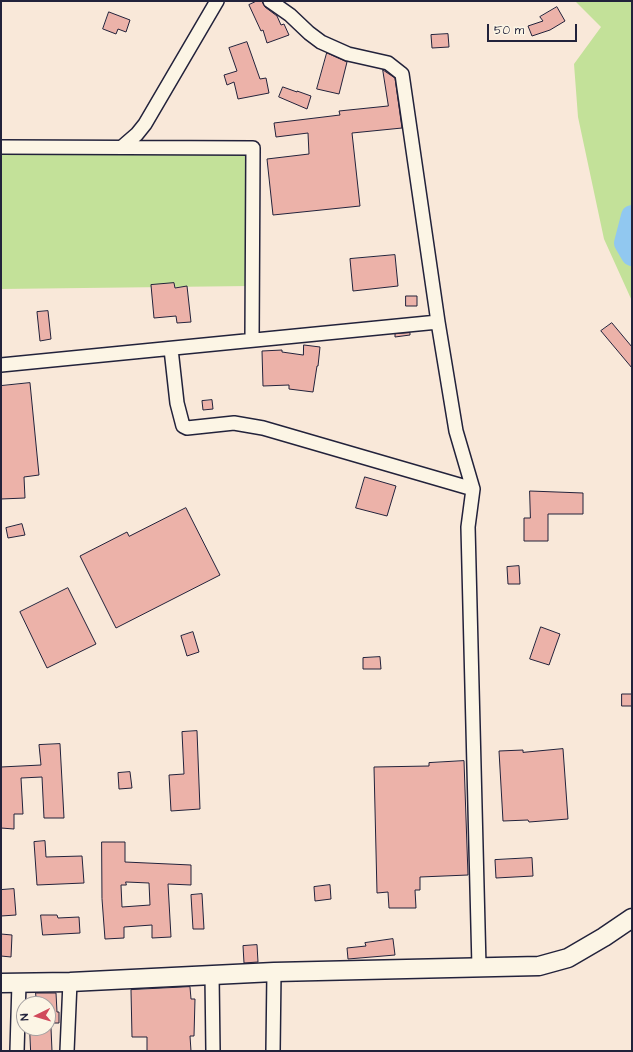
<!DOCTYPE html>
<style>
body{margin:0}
#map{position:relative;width:633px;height:1052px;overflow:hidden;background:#f9e8d9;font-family:"Architects Daughter",sans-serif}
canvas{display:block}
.frame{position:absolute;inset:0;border:2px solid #22223b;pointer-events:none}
.north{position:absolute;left:16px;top:996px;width:40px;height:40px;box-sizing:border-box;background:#fcf5e5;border:1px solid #a5a1a1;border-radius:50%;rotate:265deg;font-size:11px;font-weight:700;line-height:16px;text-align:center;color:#22223b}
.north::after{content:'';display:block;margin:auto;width:14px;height:18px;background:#d1495b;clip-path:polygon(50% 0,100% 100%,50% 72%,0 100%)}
.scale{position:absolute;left:487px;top:24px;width:90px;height:18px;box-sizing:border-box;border:2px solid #22223b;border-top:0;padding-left:5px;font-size:12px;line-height:14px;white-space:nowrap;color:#22223b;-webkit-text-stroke:3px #fcf5e5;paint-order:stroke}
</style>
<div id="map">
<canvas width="633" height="1052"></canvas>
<div class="frame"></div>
<div class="north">N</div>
<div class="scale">50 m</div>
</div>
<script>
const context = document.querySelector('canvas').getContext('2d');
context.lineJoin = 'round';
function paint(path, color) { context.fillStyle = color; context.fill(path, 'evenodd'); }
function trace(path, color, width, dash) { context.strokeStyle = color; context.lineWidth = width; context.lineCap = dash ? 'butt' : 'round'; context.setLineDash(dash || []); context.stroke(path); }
const green = new Path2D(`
 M 575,1 L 632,1 L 632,301 L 604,239 L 578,117 L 574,64 L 601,27 Z
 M 1,150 L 245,151 L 249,286 L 1,289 Z`);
const river = new Path2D(`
 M 632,216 L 625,243 L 632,255`);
const building = new Path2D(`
 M 257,1 L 262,1 L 265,7 L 277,16 L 281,25 L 284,24 L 289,35 L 267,43 L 263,30 L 261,31 L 249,5 Z
 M 557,7 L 565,21 L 550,30 L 532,36 L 528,26 L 543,21 L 540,17 Z
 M 109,12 L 130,20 L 126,32 L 118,29 L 116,34 L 103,29 Z
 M 448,34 L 449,47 L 432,48 L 431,35 Z
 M 247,42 L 260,79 L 266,78 L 269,93 L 238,99 L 234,82 L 227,85 L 224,75 L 237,71 L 229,48 Z
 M 327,53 L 347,62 L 339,94 L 317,89 Z
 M 383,70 L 395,78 L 402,128 L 352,133 L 360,206 L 273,215 L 267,159 L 309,154 L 308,133 L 276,137 L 274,123 L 340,115 L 339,111 L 388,106 Z
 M 283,87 L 297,92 L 297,91 L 311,96 L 307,109 L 279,97 Z
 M 395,255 L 398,286 L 353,291 L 350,259 Z
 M 174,283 L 175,288 L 187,286 L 191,322 L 177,323 L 176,316 L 154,318 L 151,285 Z
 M 406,296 L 417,296 L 417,306 L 406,306 Z
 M 48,311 L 51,339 L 40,341 L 37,312 Z
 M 612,323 L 632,347 L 632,368 L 601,331 Z
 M 410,333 L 410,335 L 395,337 L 395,334 Z
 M 304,345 L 320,347 L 318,366 L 317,366 L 313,392 L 289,389 L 289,385 L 263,386 L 262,351 L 282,350 L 282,352 L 303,355 Z
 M 30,383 L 39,475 L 24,477 L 25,498 L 1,499 L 1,386 Z
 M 212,400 L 213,409 L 203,410 L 202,401 Z
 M 365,477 L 396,486 L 387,516 L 356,508 Z
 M 530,491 L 583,493 L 583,514 L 548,514 L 548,541 L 524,541 L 524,518 L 530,518 Z
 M 186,508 L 220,575 L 116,628 L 80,556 L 127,532 L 129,536 Z
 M 22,524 L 25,535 L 8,538 L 6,528 Z
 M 519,566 L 520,584 L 508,584 L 507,567 Z
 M 68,588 L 96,644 L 47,668 L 20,612 Z
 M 541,627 L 560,634 L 549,665 L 530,659 Z
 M 193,632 L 199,652 L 187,656 L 181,636 Z
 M 380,657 L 381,669 L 363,669 L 363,658 Z
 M 622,694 L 632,694 L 632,706 L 622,706 Z
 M 197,731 L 200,809 L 171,811 L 169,775 L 184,774 L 182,732 Z
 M 60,744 L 64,818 L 44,818 L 42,777 L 21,778 L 23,814 L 14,814 L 14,829 L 1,828 L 1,767 L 41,765 L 39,745 Z
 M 563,749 L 568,819 L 529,822 L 528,820 L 503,821 L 499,751 L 523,750 L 523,752 Z
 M 464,761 L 468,875 L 420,877 L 420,890 L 415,890 L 416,908 L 389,908 L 388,892 L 377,893 L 374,767 L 429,766 L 429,763 Z
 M 130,772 L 132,788 L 119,789 L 118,773 Z
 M 45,841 L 46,857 L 82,856 L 84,883 L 37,885 L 34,842 Z
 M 102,842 L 125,842 L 125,862 L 191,865 L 191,885 L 168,884 L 171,937 L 152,938 L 152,925 L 124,927 L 124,938 L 105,939 L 102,899 ZM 126,882 L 149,883 L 150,905 L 122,907 L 121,885 L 126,885 Z
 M 532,858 L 533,876 L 496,878 L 495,860 Z
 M 330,885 L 331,899 L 315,901 L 314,887 Z
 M 14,889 L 16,915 L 1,916 L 1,890 Z
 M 202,894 L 204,929 L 193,929 L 191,895 Z
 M 41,915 L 57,915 L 58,918 L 79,917 L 80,933 L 43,935 Z
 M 1,934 L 12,935 L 11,957 L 1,956 Z
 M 393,939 L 395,955 L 348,959 L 347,948 L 366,946 L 365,943 Z
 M 257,945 L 258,962 L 244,963 L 243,946 Z
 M 190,987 L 191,999 L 195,999 L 194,1036 L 190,1036 L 191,1051 L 147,1051 L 147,1037 L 132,1037 L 131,990 Z
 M 36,993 L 56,993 L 57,1012 L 59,1012 L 59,1023 L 48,1023 L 48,1004 L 37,1004 Z
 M 30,1028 L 51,1028 L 52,1051 L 31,1051 Z`);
const street = new Path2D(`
 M 270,1 L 290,15 L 309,33 L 321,42 L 348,54 L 388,63 L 402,74 L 438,322 L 456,431 L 473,489 L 468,527 L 479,967
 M 1,147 L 253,148 L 252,340
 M 122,147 L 137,134 L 145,124 L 217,1
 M 171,349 L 177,403 L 183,426 L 187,428 L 234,423 L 263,428 L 473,489
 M 1,365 L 438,322
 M 212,975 L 213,1051
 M 17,1051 L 19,983
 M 67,1051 L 70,982
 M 273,1051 L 274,972`);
const secondary = new Path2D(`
 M 1,983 L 70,982 L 274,972 L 539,966 L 568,958 L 604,937 L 632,918`);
paint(green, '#c3e199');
trace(river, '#91c8f0', 22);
paint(building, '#ecb2a9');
trace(building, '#22223b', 1);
trace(street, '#22223b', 16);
trace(secondary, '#22223b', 21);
trace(street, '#fcf5e5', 13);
trace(secondary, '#fcf5e5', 18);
</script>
